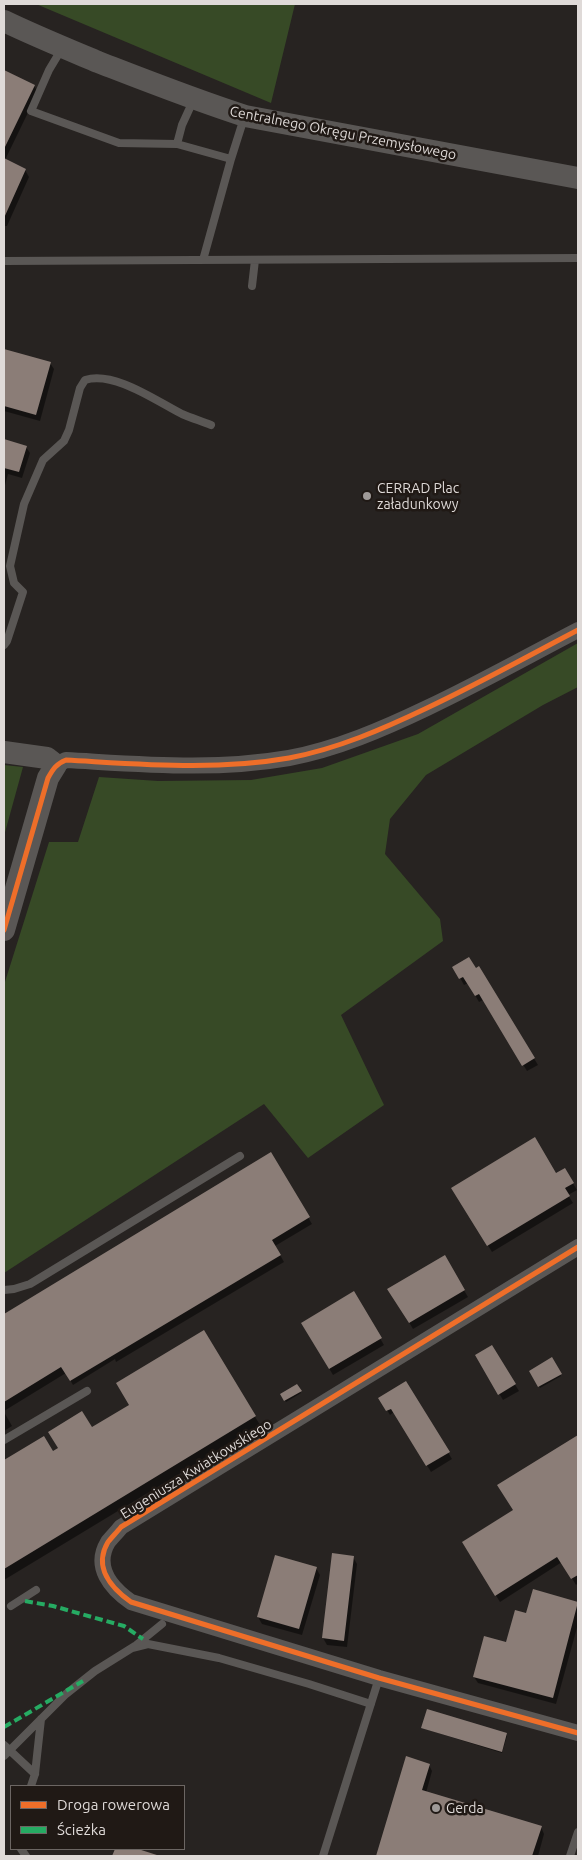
<!DOCTYPE html>
<meta charset="utf-8">
<style>
body{margin:0}
#map{position:relative;width:582px;height:1860px;overflow:hidden;background:#272321;font-family:Ubuntu,sans-serif}
canvas{display:block}
.frame{position:absolute;inset:0;border:5px solid #dfdad8;pointer-events:none}
.legend{position:absolute;left:10px;top:1785px;width:175px;height:65px;box-sizing:border-box;background:#201915;border:1px solid #6c6663;margin:0;padding:6px 9px;list-style:none;font-size:15px;color:#dfdad8}
.legend li{display:flex;align-items:center;gap:10px;height:25px}
.legend b{width:25px;border:1px solid #6c6663}
</style>
<div id="map">
<canvas width="582" height="1860"></canvas>
<div class="frame"></div>
<ul class="legend">
<li><b style="height:6px;background:#ee6e29"></b>Droga rowerowa</li>
<li><b style="height:6px;background:#26ab63"></b>Ścieżka</li>
</ul>
</div>
<script>
const context = document.querySelector('canvas').getContext('2d');
context.lineJoin = 'round';
function paint(path, color) { context.fillStyle = color; context.fill(path, 'evenodd'); }
function trace(path, color, width, dash) { context.strokeStyle = color; context.lineWidth = width; context.lineCap = dash ? 'butt' : 'round'; context.setLineDash(dash || []); context.stroke(path); }
function write(font, color, halo, rows, align = 'center') {
  context.font = font + ' Ubuntu,sans-serif'; context.lineWidth = 5; context.setLineDash([]); context.textBaseline = 'middle'; context.strokeStyle = halo; context.fillStyle = color; for (const [text, x, y, turn = 0] of rows) {
    context.save(); context.translate(x, y); context.rotate((+turn || 0) * Math.PI / 180); context.textAlign = isNaN(turn) ? turn : align; if (halo) context.strokeText(text, 0, 0); context.fillText(text, 0, 0); context.restore();
  }
}
const green = new Path2D(`
 M 36,4 L 295,4 L 271,103 Z
 M 578,643 L 578,687 L 543,705 L 426,775 L 390,819 L 385,854 L 440,919 L 443,941 L 341,1015 L 384,1105 L 308,1158 L 264,1104 L 4,1273 L 4,985 L 49,842 L 78,842 L 99,777 L 158,781 L 251,780 L 322,768 L 418,734 Z
 M 4,765 L 23,767 L 4,836 Z`);
const shadow = new Path2D(`
 M 4,71 L 34,86 L 38,92 L 5,160 L 25,170 L 29,177 L 7,226 L 4,226 Z
 M 4,350 L 50,363 L 54,369 L 40,421 L 4,411 Z
 M 4,440 L 26,447 L 30,453 L 22,478 L 8,474 L 4,489 Z
 M 454,967 L 475,970 L 479,968 L 538,1065 L 527,1071 L 483,1000 L 479,1002 L 468,983 L 464,985 Z
 M 270,1154 L 312,1224 L 275,1246 L 284,1262 L 116,1362 L 115,1359 L 73,1385 L 66,1373 L 4,1411 L 4,1315 Z
 M 564,1169 L 577,1190 L 568,1195 L 573,1203 L 492,1252 L 453,1189 L 556,1175 Z
 M 444,1257 L 468,1297 L 413,1329 L 389,1289 Z
 M 353,1293 L 384,1345 L 333,1375 L 302,1323 Z
 M 204,1332 L 260,1425 L 4,1580 L 4,1461 L 43,1438 L 52,1453 L 131,1405 Z
 M 491,1346 L 519,1391 L 503,1400 L 476,1355 Z
 M 551,1359 L 561,1376 L 540,1388 L 530,1371 Z
 M 297,1386 L 301,1393 L 286,1402 L 282,1395 Z
 M 414,1396 L 452,1459 L 431,1472 L 394,1412 L 390,1415 L 380,1398 Z
 M 4,1412 L 12,1426 L 4,1431 Z
 M 578,1437 L 578,1583 L 576,1585 L 562,1562 L 500,1602 L 463,1542 L 514,1511 L 499,1485 Z
 M 353,1557 L 357,1564 L 347,1647 L 327,1645 L 323,1638 Z
 M 316,1568 L 320,1575 L 302,1635 L 262,1624 L 258,1617 Z
 M 534,1591 L 578,1603 L 578,1624 L 556,1704 L 478,1683 L 474,1677 L 507,1644 L 527,1615 Z
 M 422,1728 L 506,1734 L 507,1736 L 502,1753 Z
 M 407,1758 L 429,1765 L 432,1771 L 426,1793 L 541,1827 L 544,1834 L 538,1856 L 377,1856 Z
 M 116,1849 L 133,1849 L 158,1856 L 114,1856 Z`);
const building = new Path2D(`
 M 4,70 L 35,85 L 4,149 Z
 M 4,158 L 26,169 L 4,218 Z
 M 4,349 L 51,362 L 36,415 L 4,406 Z
 M 4,439 L 27,446 L 19,472 L 4,468 Z
 M 469,957 L 476,968 L 479,966 L 535,1058 L 522,1066 L 479,994 L 475,996 L 463,977 L 459,979 L 452,967 Z
 M 535,1137 L 556,1173 L 565,1168 L 574,1183 L 565,1188 L 570,1196 L 487,1246 L 451,1188 Z
 M 271,1152 L 310,1217 L 272,1240 L 281,1255 L 70,1381 L 61,1367 L 4,1402 L 4,1314 Z
 M 445,1255 L 465,1290 L 409,1323 L 387,1289 Z
 M 354,1291 L 382,1338 L 329,1369 L 301,1323 Z
 M 204,1330 L 256,1416 L 4,1569 L 4,1460 L 44,1436 L 53,1451 L 58,1448 L 48,1432 L 82,1411 L 92,1427 L 129,1405 L 116,1383 Z
 M 492,1345 L 516,1384 L 498,1395 L 475,1355 Z
 M 552,1357 L 562,1374 L 538,1387 L 529,1371 Z
 M 406,1381 L 450,1452 L 426,1466 L 391,1409 L 386,1411 L 378,1398 Z
 M 297,1384 L 302,1391 L 284,1401 L 280,1394 Z
 M 578,1435 L 578,1575 L 571,1579 L 557,1557 L 495,1596 L 462,1542 L 513,1510 L 497,1485 Z
 M 332,1553 L 354,1556 L 344,1641 L 322,1638 Z
 M 275,1555 L 317,1567 L 299,1629 L 257,1617 Z
 M 533,1589 L 578,1602 L 553,1698 L 473,1677 L 484,1636 L 506,1642 L 515,1610 L 526,1613 Z
 M 427,1709 L 507,1733 L 502,1752 L 421,1728 Z
 M 406,1756 L 430,1764 L 422,1790 L 542,1826 L 532,1856 L 376,1856 Z
 M 115,1849 L 138,1849 L 160,1856 L 112,1856 Z`);
const lane = new Path2D(`
 M 61,50 L 49,70 L 31,111 L 119,143 L 177,144 L 231,159
 M 177,144 L 182,125 L 193,101
 M 203,260 L 231,159 L 244,118
 M 4,261 L 578,258
 M 252,286 L 255,260
 M 4,645 L 7,641 L 23,592 L 14,583 L 10,566 L 24,504 L 43,460 L 64,441 L 69,430 L 80,388 L 85,380 C 115,371 156,401 182,414 C 191,418 201,421 211,425
 M 4,1290 L 14,1289 L 30,1284 L 240,1156
 M 4,1440 L 87,1391
 M 11,1606 L 36,1590
 M 132,1648 L 148,1644 L 219,1658 L 309,1684 L 371,1704
 M 4,1745 L 35,1774
 M 4,1756 L 66,1694 L 95,1671 L 135,1646 L 162,1624
 M 31,1786 L 35,1774 L 41,1719
 M 21,1849 L 26,1856
 M 323,1856 L 379,1678
 M 570,1856 L 578,1832`);
const street = new Path2D(`
 M 56,765 L 66,760 C 140,764 215,771 289,758 C 337,749 383,729 427,708 C 478,684 528,656 578,630
 M 578,1247 L 121,1527 C 117,1532 112,1537 108,1542 C 93,1567 111,1588 131,1602 L 379,1678 L 578,1733`);
const secondary = new Path2D(`
 M 4,21 C 35,36 67,49 98,62 C 147,81 195,100 245,116 L 578,178
 M 4,752 L 47,758 L 56,765 L 48,778 L 4,930`);
const quiet = new Path2D(`
 M 25,1601 L 53,1606 L 124,1626 L 143,1639
 M 4,1727 L 83,1681`);
const cycleway = new Path2D(`
 M 4,930 L 48,778 C 53,769 56,764 66,760 C 140,764 215,771 289,758 C 337,749 383,729 427,708 C 478,684 528,656 578,630
 M 578,1247 L 121,1527 C 117,1532 112,1537 108,1542 C 93,1567 111,1588 131,1602 L 379,1678 L 578,1733`);
const markers = [
 [367,496,5,"#9f9a98"],
 [436,1808,5,"#9f9a98"]
];
const streetNames = [
 ["Centralnego Okręgu Przemysłowego",343,133,11],
 ["Eugeniusza Kwiatkowskiego",196,1469,-32]
];
const poiNames = [
 ["CERRAD Plac",377,488],
 ["załadunkowy",377,504],
 ["Gerda",446,1808]
];
paint(green, '#374a26');
paint(shadow, '#0007');
paint(building, '#8b7d77');
trace(lane, '#5a5755', 8);
trace(street, '#5a5755', 16);
trace(secondary, '#5a5755', 22);
trace(quiet, '#26ab63', 4, [8, 4]);
trace(cycleway, '#ee6e29', 5);
for (const [x, y, r, color] of markers) { const dot = new Path2D(); dot.arc(x, y, r, 0, 2 * Math.PI); context.fillStyle = color; context.fill(dot); trace(dot, '#201915', 2); }
write('14px', '#dfdad8', '#201915', streetNames);
write('14px', '#dfdad8', '#201915', poiNames, 'left');
</script>
